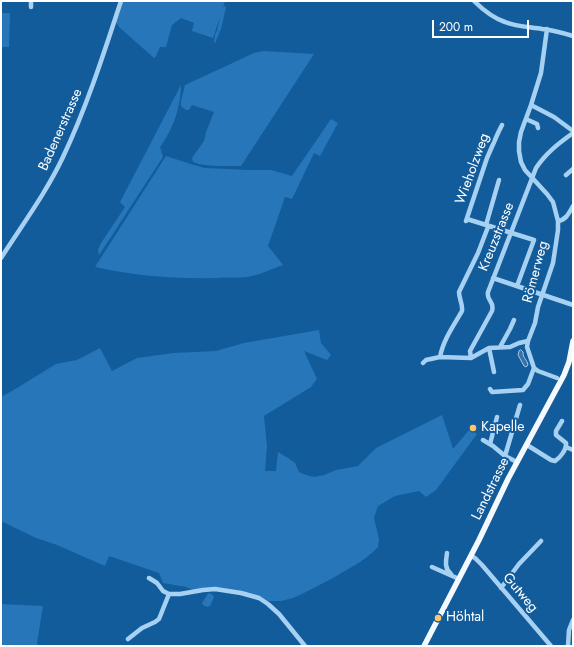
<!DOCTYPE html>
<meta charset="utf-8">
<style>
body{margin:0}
#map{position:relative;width:574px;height:647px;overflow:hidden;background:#135c9b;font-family:Jost,sans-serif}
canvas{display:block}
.frame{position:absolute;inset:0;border:2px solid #fff;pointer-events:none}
.scale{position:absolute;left:432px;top:20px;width:97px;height:18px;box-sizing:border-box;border:2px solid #fff;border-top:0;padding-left:5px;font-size:12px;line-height:14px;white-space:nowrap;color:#fff;-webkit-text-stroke:3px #135c9b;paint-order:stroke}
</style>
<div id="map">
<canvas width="574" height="647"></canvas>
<div class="frame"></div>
<div class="scale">200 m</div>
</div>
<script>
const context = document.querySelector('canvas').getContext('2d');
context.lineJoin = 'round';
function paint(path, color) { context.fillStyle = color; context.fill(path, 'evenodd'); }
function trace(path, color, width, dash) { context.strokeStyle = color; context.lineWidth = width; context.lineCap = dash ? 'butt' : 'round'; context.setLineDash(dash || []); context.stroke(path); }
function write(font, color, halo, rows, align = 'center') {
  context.font = font + ' Jost,sans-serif'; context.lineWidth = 4; context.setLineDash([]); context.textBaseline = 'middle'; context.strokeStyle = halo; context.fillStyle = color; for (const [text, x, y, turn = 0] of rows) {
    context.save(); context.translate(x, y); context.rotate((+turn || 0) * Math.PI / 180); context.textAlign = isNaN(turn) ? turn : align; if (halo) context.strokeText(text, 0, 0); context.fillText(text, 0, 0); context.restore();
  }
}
const green = new Path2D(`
 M 123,1 L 225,1 L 223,8 L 224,6 L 226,7 L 221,29 L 215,43 L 214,42 C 214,38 215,35 216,32 L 217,31 L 220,17 L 213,38 L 192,31 L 194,23 L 181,18 L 172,25 L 166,47 L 160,47 L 155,58 L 154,58 L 119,27 L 116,22 Z
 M 1,13 L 10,13 L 9,47 L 1,47 Z
 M 263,51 L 314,54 L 241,166 C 228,166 207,167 196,163 C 192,162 193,161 192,158 L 204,141 L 206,132 L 214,112 L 192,105 L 189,110 L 186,110 L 181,106 L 181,101 L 185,85 L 254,53 Z
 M 181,85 C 181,98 177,117 171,128 C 168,135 164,141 160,147 L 163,157 L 129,209 L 113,234 L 99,255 L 98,250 L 101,243 L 125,207 L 120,202 Z
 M 331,119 L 338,123 L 320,156 L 314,153 L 292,199 L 285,197 L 268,246 L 283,265 C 271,269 260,275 247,277 C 237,278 227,277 217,278 C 175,279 135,276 95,267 L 166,156 L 194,165 L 205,168 L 249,170 L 271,170 L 292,176 Z
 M 319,330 L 321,343 L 331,355 L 327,360 L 304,351 L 317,379 L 311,387 L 264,416 L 267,446 L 265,471 L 276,471 L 278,452 L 288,458 L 295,463 L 299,472 L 306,475 L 314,477 L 324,475 L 336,470 L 358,466 L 376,448 L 442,415 L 453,449 L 470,429 L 477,434 L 436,490 L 426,497 L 419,491 L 395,496 L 378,506 L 374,518 L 379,539 L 378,547 L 372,553 L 360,562 L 333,578 L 302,594 L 293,598 L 281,601 L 266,601 L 236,590 L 193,590 L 186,587 L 163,583 L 159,573 L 109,556 L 105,566 L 57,545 L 36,538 L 1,521 L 1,397 L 12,391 L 56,364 L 77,360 L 100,348 L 112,371 L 137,358 L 174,353 L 216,351 L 244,343 Z
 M 209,593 L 213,595 L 214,597 L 210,606 L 207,607 L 203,605 L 202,603 L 207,595 Z
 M 1,604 L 43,606 L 37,643 L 39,646 L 1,646 Z`);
const water = new Path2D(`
 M 521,350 L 523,352 C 523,359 527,359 528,365 L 526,367 L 524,366 L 518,355 L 519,351 Z`);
const minor = new Path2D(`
 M 474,1 C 483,10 493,18 505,22 C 517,27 530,27 542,29 C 553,30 563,33 573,36
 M 31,7 L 31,1
 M 547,29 L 541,73 L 531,105 L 521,132 L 519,142 L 519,151 L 521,162 L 525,170 L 547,194 L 553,202 L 558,221 L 558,230 L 553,263 L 538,307 L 535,323 L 528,341 L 527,347 L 534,368 L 538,371 L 557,378
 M 531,105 L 554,117 L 573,131
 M 526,119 L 537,124 L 538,128
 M 566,175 L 573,169
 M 467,219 L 534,240 L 517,286
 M 466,221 L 487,158 L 498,133 L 502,125
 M 558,221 C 566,220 569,213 573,206
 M 486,225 L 499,180
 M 1,258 C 22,225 46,193 63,157 C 86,109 104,53 121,1
 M 493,278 L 573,305
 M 500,347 L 510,329 L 514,320
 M 489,348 L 494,372
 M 440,357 C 443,340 454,325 462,311 C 463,304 459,299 459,292 L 478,253 L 488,227
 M 471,358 L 470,351 L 492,311 C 495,301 486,301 488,292 L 536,168 C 546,153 559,143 573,133
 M 423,363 L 426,360 L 440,357 L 471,358 L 489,348 L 510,347 L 519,343 L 528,341
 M 490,389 L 492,392 L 523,390 L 528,384 L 534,368
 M 483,440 L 493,446 L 505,456 L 517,462
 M 490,444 L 497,417
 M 527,445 L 551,460 L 555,461 C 560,458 567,449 566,443 L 556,435 L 556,431 L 562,421
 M 566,447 L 573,450
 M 505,456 L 520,405
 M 447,553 C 446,561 444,568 451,574
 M 471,556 L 475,558 L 482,565 L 551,646
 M 432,567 L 459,579
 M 149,578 L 157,583 L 163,591 L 169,594 L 180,594 L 203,590 L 215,589 L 241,593 L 259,598 L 268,604 L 279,614 L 305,646
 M 501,588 L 519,564 L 541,541
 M 128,639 L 142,628 L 155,622 L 159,619 L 169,594
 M 568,646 L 569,630 L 573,620`);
const major = new Path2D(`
 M 424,646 L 479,540 L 508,479 L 564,375 L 569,362 L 573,341`);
const markers = [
 [473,428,4,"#ffc56a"],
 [438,618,4,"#ffc56a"]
];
const streetNames = [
 ["Badenerstrasse",61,130,-66],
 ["Wieholzweg",473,169,-70],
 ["Kreuzstrasse",497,237,-68],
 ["Römerweg",536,272,-75],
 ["Landstrasse",491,489,-64],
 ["Gutweg",520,593,50]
];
const poiNames = [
 ["Kapelle",481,428],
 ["Höhtal",446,618]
];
paint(green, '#2676b9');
paint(water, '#3e719e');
trace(water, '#99cef6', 1);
trace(minor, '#a7d1f3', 4.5);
trace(major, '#f4f9ff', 5.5);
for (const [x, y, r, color] of markers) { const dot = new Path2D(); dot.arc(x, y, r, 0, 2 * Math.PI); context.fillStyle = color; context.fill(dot); trace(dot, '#135c9b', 1.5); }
write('14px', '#fff', '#135c9b', streetNames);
write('14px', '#fff', '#135c9b', poiNames, 'left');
</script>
